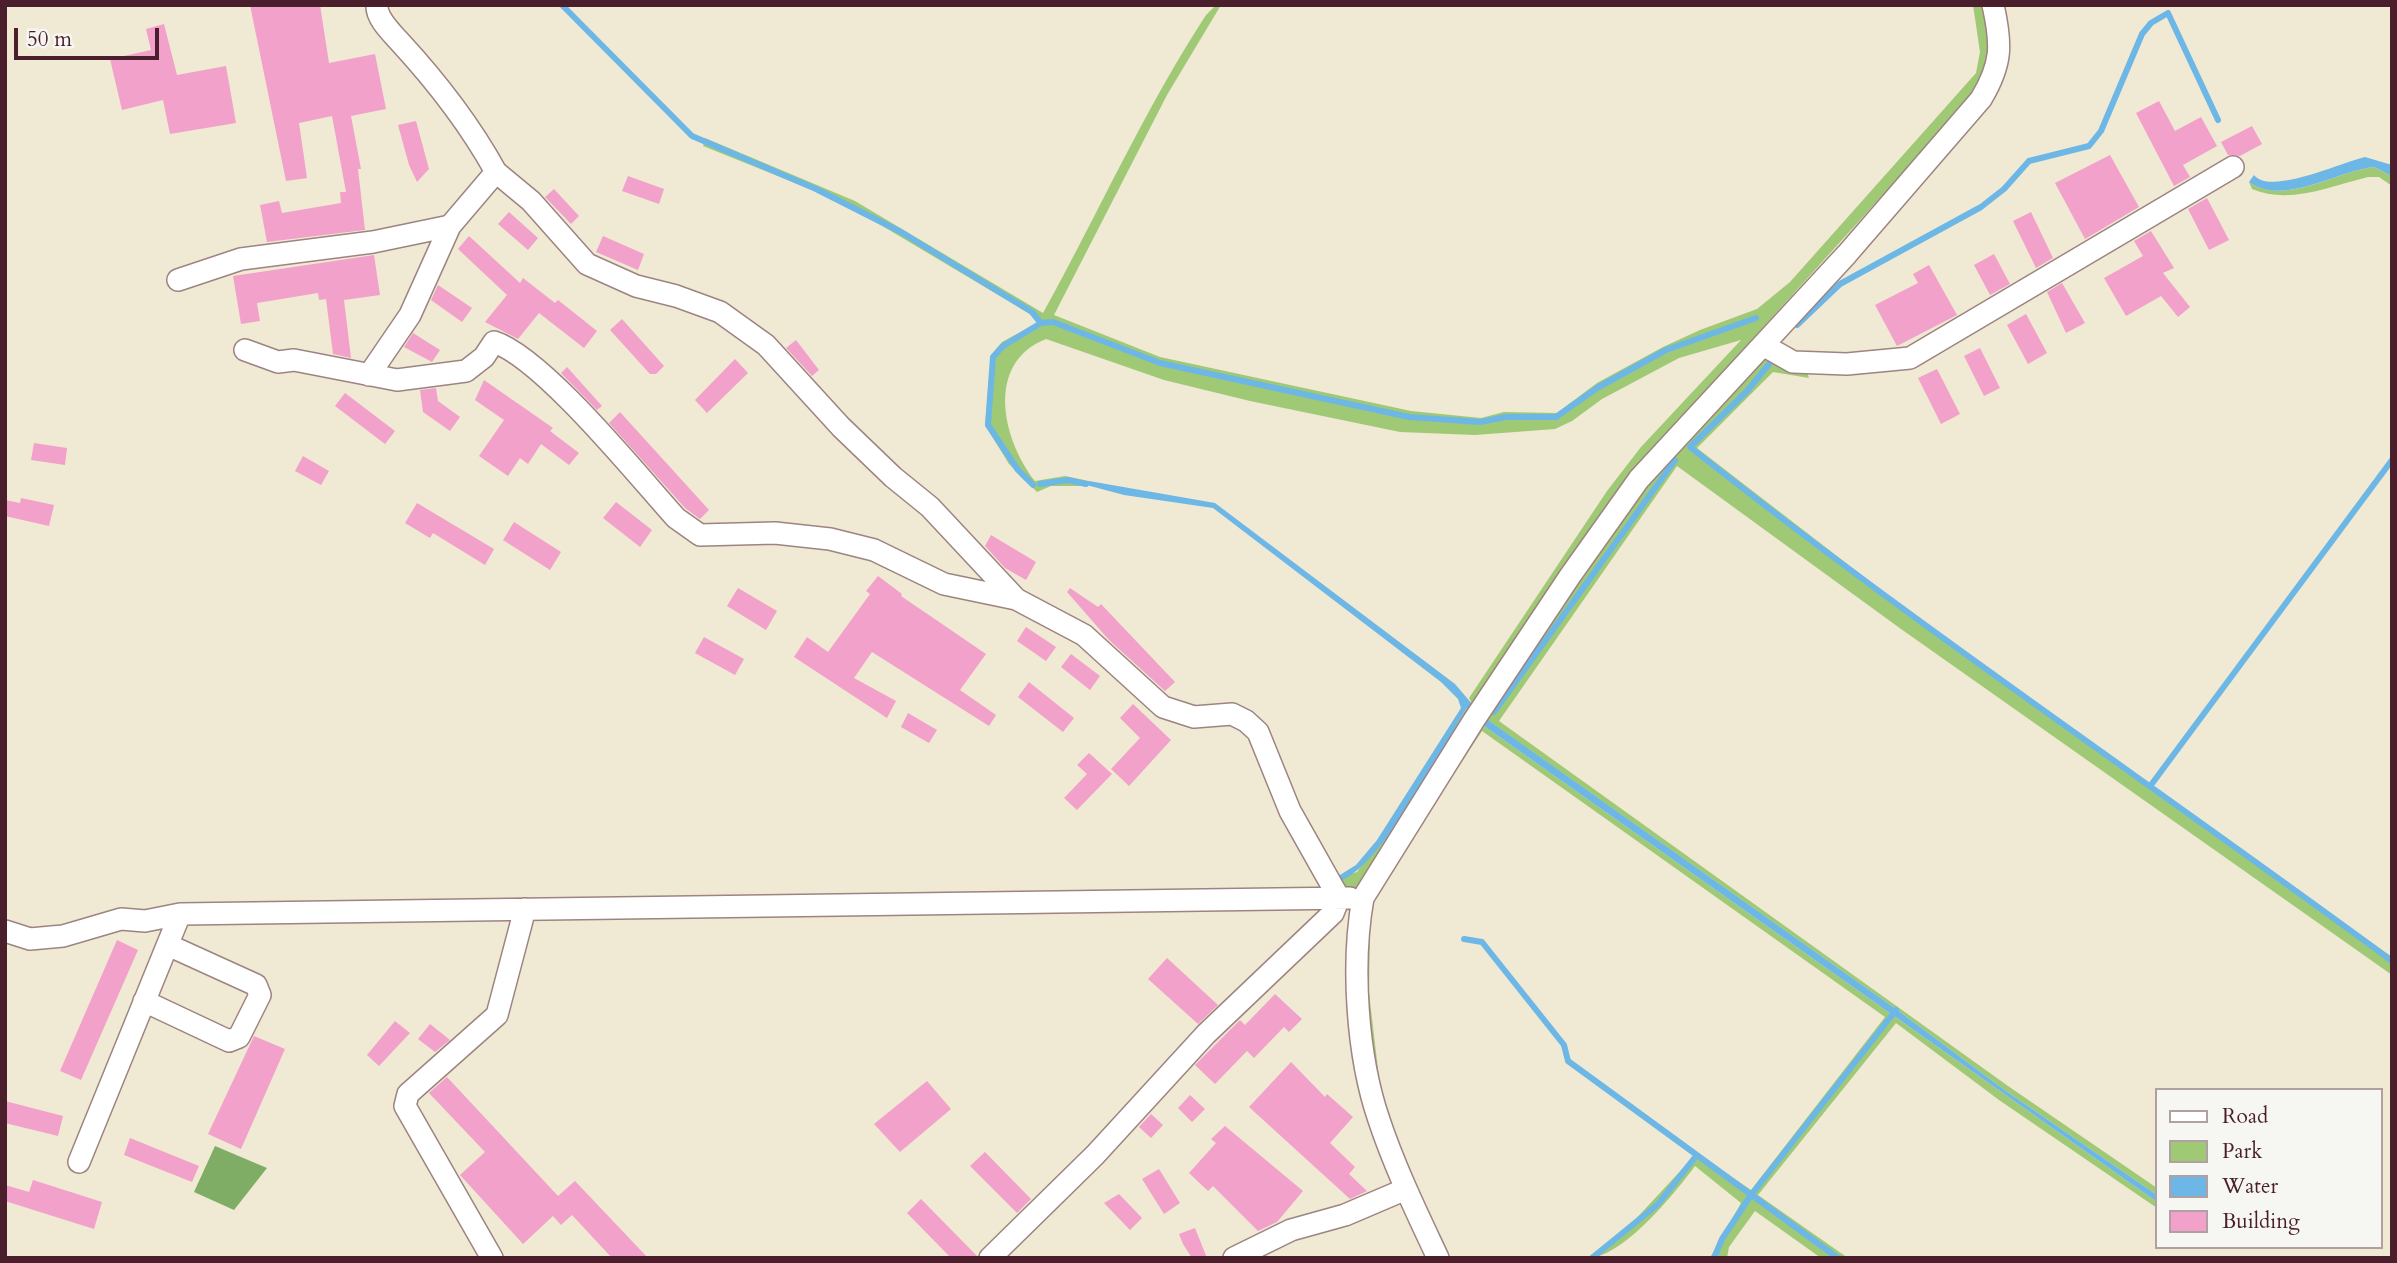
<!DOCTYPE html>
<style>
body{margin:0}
#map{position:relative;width:2397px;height:1263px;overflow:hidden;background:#f0e9d4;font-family:Cardo,serif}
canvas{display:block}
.frame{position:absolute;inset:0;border:7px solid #4a1f2b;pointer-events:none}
.legend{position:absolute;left:2155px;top:1088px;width:228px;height:161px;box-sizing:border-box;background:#f6f6f2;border:2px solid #b1a0a2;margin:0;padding:9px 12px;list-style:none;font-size:21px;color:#4a1f2b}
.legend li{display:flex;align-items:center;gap:14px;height:35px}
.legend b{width:35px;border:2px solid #b1a0a2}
.scale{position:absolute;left:14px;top:28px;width:145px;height:32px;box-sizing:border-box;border:4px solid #4a1f2b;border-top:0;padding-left:9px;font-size:21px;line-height:24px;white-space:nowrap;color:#4a1f2b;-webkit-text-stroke:5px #f6f6f2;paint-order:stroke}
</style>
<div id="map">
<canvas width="2397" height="1263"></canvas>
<div class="frame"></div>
<ul class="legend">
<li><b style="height:9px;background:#fff"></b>Road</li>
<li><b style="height:19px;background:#a0c975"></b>Park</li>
<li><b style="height:19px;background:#6db7e6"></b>Water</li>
<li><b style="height:19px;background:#f2a1ca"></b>Building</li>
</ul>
<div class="scale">50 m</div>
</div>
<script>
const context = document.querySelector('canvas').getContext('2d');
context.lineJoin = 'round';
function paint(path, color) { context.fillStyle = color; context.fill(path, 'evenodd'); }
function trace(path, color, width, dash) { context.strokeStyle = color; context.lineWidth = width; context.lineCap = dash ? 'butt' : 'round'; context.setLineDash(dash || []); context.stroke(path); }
const green = new Path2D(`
 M 1216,5 L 1221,5 L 1167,95 L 1054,315 L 1160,357 L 1411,411 L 1481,418 L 1504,412 L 1557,413 L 1597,383 L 1663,347 L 1700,330 L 1757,309 L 1790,282 L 1976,73 L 1980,52 L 1973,5 L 1983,5 C 1989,40 1992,66 1972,96 L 1636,468 L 1355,894 L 1335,878 L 1357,872 L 1466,709 L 1473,705 L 1469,698 L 1607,491 L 1641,447 L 1741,340 L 1679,358 L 1602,399 L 1572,421 L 1555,429 L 1475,435 L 1400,432 L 1250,401 L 1164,380 L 1046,339 C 985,363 1002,439 1035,481 L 1065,476 L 1089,481 L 1080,483 L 1084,486 L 1051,486 L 1037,492 L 1009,464 L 985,425 L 991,355 L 1002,342 L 1037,323 L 1030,314 L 864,215 L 815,191 L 703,146 L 705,138 L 855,201 L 1043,313 C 1098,214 1144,110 1206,15 Z
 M 2374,167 L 2392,176 L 2392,186 L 2379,177 L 2368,177 C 2331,186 2289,205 2252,189 L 2249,182 C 2285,207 2336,171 2374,167 Z
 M 1766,356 L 1806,369 L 1809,378 L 1773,372 L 1697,448 L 1912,614 L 2392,957 L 2392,975 L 1901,629 L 1677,466 L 1499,721 L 2008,1086 L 2157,1188 L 2157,1195 L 2006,1091 L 1896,1009 L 1489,721 L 1484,726 L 2157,1202 L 2157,1208 L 1999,1100 L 1896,1023 L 1758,1195 L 1848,1258 L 1821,1258 L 1755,1211 L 1729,1247 L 1727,1258 L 1710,1258 L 1741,1203 L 1695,1166 C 1674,1194 1623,1258 1587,1258 L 1632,1223 L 1697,1153 L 1751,1190 L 1885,1017 L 1482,731 L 1384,881 L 1373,902 L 1370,923 L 1369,993 L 1384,1120 L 1449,1258 L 1443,1258 C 1421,1212 1396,1165 1381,1116 C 1361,1055 1355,963 1369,900 L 1486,716 L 1660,468 L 1670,455 L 1674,456 L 1685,446 L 1685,439 Z`);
const forest = new Path2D(`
 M 215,1146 L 267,1168 L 234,1210 L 194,1192 Z`);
const water = new Path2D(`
 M 2365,157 L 2392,165 L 2392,176 L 2374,167 C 2336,171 2284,207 2249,182 L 2254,175 C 2270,196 2342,162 2365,157 Z
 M 1089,481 L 1215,503 L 1455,684 L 1473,705 L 1466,709 C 1439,753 1385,861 1341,881 L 1335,878 L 1356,865 L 1377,840 L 1461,708 L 1458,699 L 1441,682 L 1213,508 L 1124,495 L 1079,483 Z
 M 1488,720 L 1896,1009 L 2006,1091 L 2157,1195 L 2157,1202 L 1484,726 Z`);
const stream = new Path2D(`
 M 562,5 L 692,136 L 816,189 L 901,232 L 1032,312 L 1041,323 L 1053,322 L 1160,363 L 1409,417 L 1480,422 L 1506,417 L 1556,417 L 1597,388 L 1666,350 L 1756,318
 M 1797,325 L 1840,284 L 1981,207 L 2004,189 L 2029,161 L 2089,146 L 2101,131 L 2142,34 L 2151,23 L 2168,13 L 2218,120
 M 1774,358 L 1747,391 L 1690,447 C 1917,627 2159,789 2392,961
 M 1040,484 L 1068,480 L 1086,484
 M 1033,485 L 1018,470 L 988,425 L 993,357 L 1003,346 L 1041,323
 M 1494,712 L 1675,460
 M 2151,785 L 2392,460
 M 1464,939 L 1482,942 L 1564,1045 L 1568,1061 L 1838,1258
 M 1592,1258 L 1658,1204 L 1696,1156
 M 1714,1258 L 1722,1239 L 1751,1195 L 1896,1010`);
const building = new Path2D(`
 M 250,5 L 320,5 L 329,63 L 375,54 L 386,109 L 351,116 L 361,169 L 358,169 L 365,230 L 267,242 L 260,205 L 279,201 L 282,213 L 341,203 L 340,192 L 346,192 L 332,116 L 299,123 L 307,178 L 286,181 Z
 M 164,24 L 177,75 L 226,66 L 236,123 L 170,134 L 163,100 L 122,110 L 110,59 L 151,50 L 146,29 Z
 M 2159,101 L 2175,131 L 2201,117 L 2217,146 L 2183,165 L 2190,177 L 2174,186 L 2136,113 Z
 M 416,121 L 429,169 L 417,182 L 409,165 L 398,125 Z
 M 2252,126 L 2262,144 L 2240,156 L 2228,155 L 2221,142 Z
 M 2110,155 L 2139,207 L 2085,239 L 2055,183 Z
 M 628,176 L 664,189 L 659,204 L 622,191 Z
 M 554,189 L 579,216 L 571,224 L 545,197 Z
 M 2207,198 L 2229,240 L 2209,250 L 2188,209 Z
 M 509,212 L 538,238 L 528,250 L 498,224 Z
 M 2031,212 L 2053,258 L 2036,268 L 2013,221 Z
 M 2151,231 L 2174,268 L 2163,273 L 2190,307 L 2178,317 L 2161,296 L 2126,316 L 2104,278 L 2143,256 L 2134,241 Z
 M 469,236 L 520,283 L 523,278 L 555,303 L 558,300 L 597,331 L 584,348 L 539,313 L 518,339 L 485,322 L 507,295 L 458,249 Z
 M 603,236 L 644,254 L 638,270 L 596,252 Z
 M 1994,254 L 2010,284 L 1990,295 L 1974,265 Z
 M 374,255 L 380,295 L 344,300 L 351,358 L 333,354 L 326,299 L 319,300 L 318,293 L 257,303 L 260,321 L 241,324 L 233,276 Z
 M 1929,265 L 1957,315 L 1897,346 L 1875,305 L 1918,283 L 1913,274 Z
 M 2062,283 L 2085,323 L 2066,333 L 2047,292 Z
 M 438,285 L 472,308 L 462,322 L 431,300 Z
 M 2026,314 L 2047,353 L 2028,364 L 2007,325 Z
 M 622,319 L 664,366 L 656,374 L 650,374 L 610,330 Z
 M 413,333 L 440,350 L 432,362 L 404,347 Z
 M 796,340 L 819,370 L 812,376 L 786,348 Z
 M 1980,348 L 2000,388 L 1984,396 L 1964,356 Z
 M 735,359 L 748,373 L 707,413 L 695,400 Z
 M 567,367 L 602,406 L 597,410 L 561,373 Z
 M 1937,369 L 1960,414 L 1941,424 L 1918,378 Z
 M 484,380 L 553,428 L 550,431 L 579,453 L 569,465 L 541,444 L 528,464 L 520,458 L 508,476 L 479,456 L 504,420 L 475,400 Z
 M 436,388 L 438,401 L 460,417 L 450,431 L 423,412 L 420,390 Z
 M 345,393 L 395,431 L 385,444 L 335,406 Z
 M 620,412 L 709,510 L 700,519 L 685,508 L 609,423 Z
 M 34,443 L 67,448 L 65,465 L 31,460 Z
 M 303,456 L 329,471 L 321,485 L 295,471 Z
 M 21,498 L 54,505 L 49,526 L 5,516 L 5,500 L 20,503 Z
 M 616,502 L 652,530 L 640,547 L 603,518 Z
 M 417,503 L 494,549 L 485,565 L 433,533 L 430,538 L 405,523 Z
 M 514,522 L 561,552 L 550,570 L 503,540 Z
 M 991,535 L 1036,562 L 1026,580 L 1005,568 L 985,546 Z
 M 878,576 L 902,594 L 901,596 L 986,654 L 960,690 L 996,715 L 989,726 L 872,652 L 854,678 L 896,701 L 887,718 L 794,657 L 807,637 L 828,652 L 870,594 L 866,591 Z
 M 738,588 L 777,611 L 766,630 L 727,606 Z
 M 1070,588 L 1098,607 L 1101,604 L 1175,682 L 1165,691 L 1109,640 L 1067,592 Z
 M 1026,627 L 1056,647 L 1046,661 L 1017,641 Z
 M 704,637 L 744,659 L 735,675 L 695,653 Z
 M 1071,654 L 1100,676 L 1090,690 L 1061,667 Z
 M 1029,682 L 1074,718 L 1063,732 L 1018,697 Z
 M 1133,704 L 1171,740 L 1129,786 L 1111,769 L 1140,738 L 1120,718 Z
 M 908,713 L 937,730 L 929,743 L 901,727 Z
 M 1089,753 L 1112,774 L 1077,810 L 1064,798 L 1087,774 L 1077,765 Z
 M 117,940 L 138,950 L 81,1080 L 60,1071 Z
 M 1167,958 L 1218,1005 L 1198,1024 L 1148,979 Z
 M 1275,994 L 1302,1019 L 1289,1032 L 1284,1027 L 1254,1058 L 1247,1051 L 1215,1084 L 1195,1065 L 1240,1020 L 1245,1025 Z
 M 395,1021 L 410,1033 L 379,1066 L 367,1055 Z
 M 430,1024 L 450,1040 L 435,1052 L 418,1039 Z
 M 254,1036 L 285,1049 L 241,1149 L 208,1134 Z
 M 1291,1062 L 1325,1097 L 1327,1094 L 1353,1117 L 1330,1143 L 1355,1167 L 1349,1174 L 1367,1191 L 1350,1199 L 1249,1107 Z
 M 447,1077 L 558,1196 L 575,1181 L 648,1258 L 612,1258 L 572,1215 L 561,1225 L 553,1216 L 523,1244 L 460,1175 L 485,1152 L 429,1093 Z
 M 927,1081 L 951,1109 L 900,1152 L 874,1124 Z
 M 1190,1095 L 1205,1109 L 1192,1122 L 1178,1108 Z
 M 5,1101 L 63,1116 L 58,1136 L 5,1123 Z
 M 1151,1114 L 1163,1125 L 1151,1138 L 1139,1127 Z
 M 1225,1126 L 1303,1191 L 1277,1222 L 1258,1231 L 1213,1186 L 1208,1191 L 1189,1173 L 1216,1143 L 1211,1139 Z
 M 130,1138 L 199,1166 L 192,1182 L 124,1155 Z
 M 985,1152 L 1031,1199 L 1017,1213 L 970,1166 Z
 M 1159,1169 L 1180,1203 L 1164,1214 L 1142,1179 Z
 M 33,1180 L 102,1202 L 94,1229 L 5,1201 L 5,1185 L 29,1192 Z
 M 1119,1194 L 1142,1218 L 1130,1230 L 1104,1203 Z
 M 921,1199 L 977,1256 L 977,1258 L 951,1258 L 907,1213 Z
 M 1195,1228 L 1207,1258 L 1192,1258 L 1183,1244 L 1179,1234 Z`);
const minor = new Path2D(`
 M 377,5 C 376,18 391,32 399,41 C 436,81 470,125 496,172
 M 178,280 L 241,259 L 373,242 L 450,226
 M 1763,345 L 1793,362 L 1847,364 L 1910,358 L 2233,167
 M 245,350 L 278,362 L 294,360 L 397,380 L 466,371 L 484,357 L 494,342 C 543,358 638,476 676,518 L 700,535 L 775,533 L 830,539 L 874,550 L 944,584 L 1016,599 L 1084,635 L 1163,707 L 1194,717 L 1232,714 L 1246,721 L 1258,732 L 1290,811 L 1339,898 L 1333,913 L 1206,1034 L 1095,1155 L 990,1258
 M 369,375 L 410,315 L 450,226 L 496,172 L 531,201 L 587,264 L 636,286 L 676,296 L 720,312 L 766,345 L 841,427 L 893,477 L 930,507 L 1016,599
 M 5,931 L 30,939 L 63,936 L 121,919 L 145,921 L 180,914 L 1350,898
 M 144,1001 L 229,1041 L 239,1037 L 260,995 L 256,985 L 168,945
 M 79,1162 L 180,914
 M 492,1258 L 405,1106 L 408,1094 L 497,1015 L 525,909
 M 1234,1258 L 1291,1230 L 1345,1215 L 1406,1189
 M 1438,1258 C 1417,1213 1395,1168 1379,1120 C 1357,1056 1351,965 1363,898 L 1474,720 L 1570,576 L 1639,479 L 1847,254 L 1981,99 C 2002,64 2002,45 1993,5`);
paint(green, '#a0c975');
paint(forest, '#80ad66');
paint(water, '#6db7e6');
trace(stream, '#6db7e6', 6);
paint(building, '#f2a1ca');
trace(minor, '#9d8480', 24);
trace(minor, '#fff', 21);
</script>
